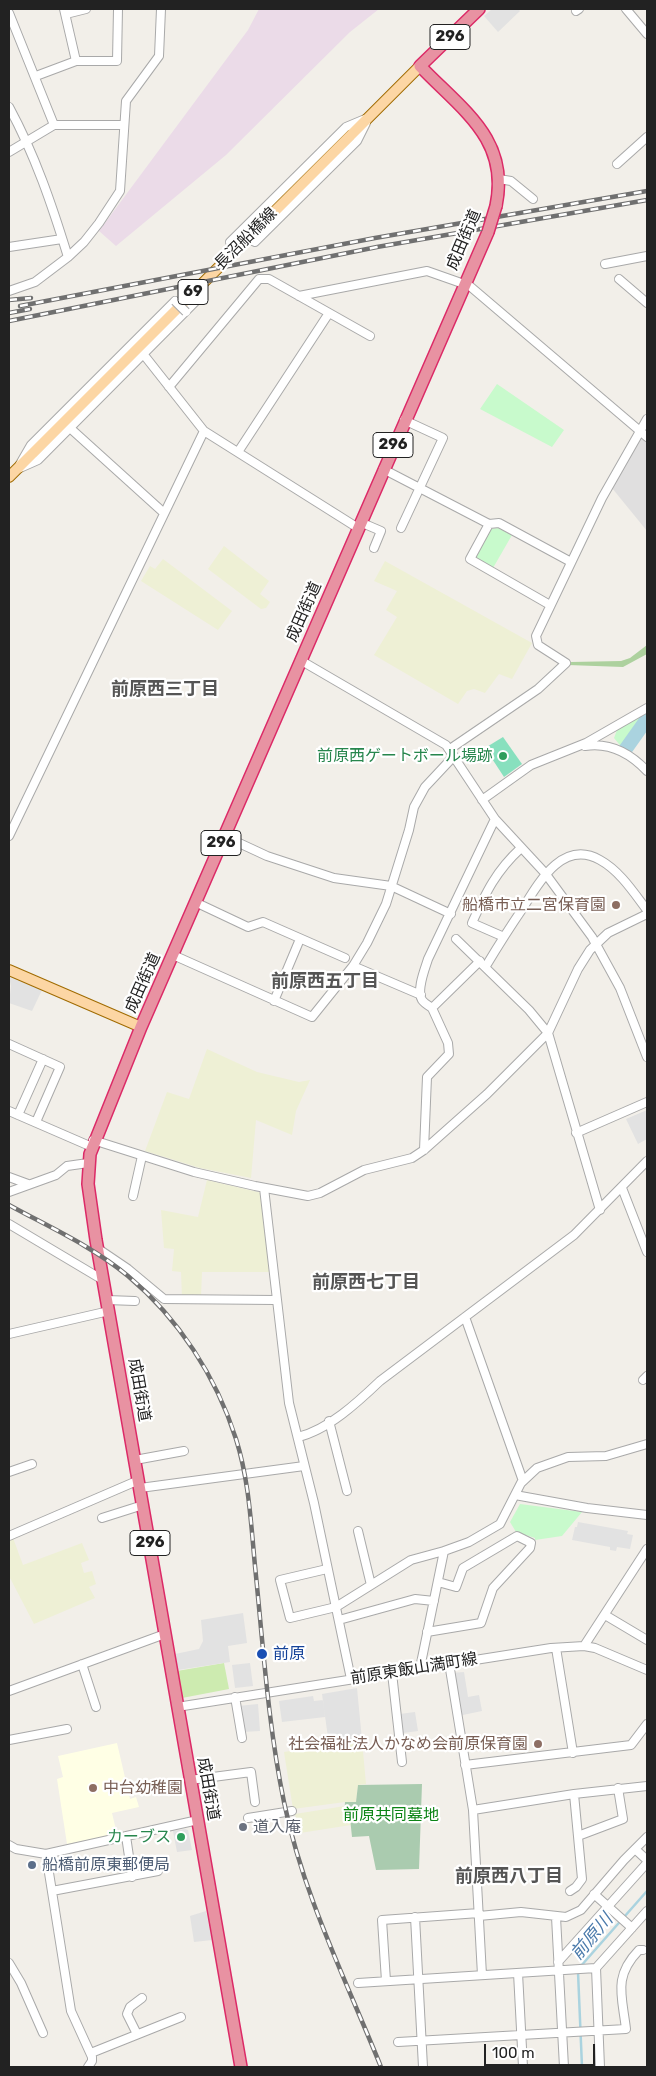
<!DOCTYPE html>
<meta charset="utf-8">
<style>
body{margin:0}
#map{position:relative;width:656px;height:2076px;overflow:hidden;background:#f2efe9;font-family:Rubik,sans-serif}
canvas{display:block}
.frame{position:absolute;inset:0;border:10px solid #222;pointer-events:none}
.scale{position:absolute;left:484px;top:2044px;width:111px;height:22px;box-sizing:border-box;border:2px solid #222;border-top:0;padding-left:6px;font-size:15px;line-height:18px;white-space:nowrap;color:#222;-webkit-text-stroke:4px #fff;paint-order:stroke}
</style>
<div id="map">
<canvas width="656" height="2076"></canvas>
<div class="frame"></div>
<div class="scale">100 m</div>
</div>
<script>
const context = document.querySelector('canvas').getContext('2d');
context.lineJoin = 'round';
function paint(path, color) { context.fillStyle = color; context.fill(path, 'evenodd'); }
function trace(path, color, width, dash) { context.strokeStyle = color; context.lineWidth = width; context.lineCap = dash ? 'butt' : 'round'; context.setLineDash(dash || []); context.stroke(path); }
function write(font, color, halo, rows, align = 'center') {
  context.font = font + ' Rubik,"Noto Sans JP",sans-serif'; context.lineWidth = 4.5; context.setLineDash([]); context.textBaseline = 'middle'; context.strokeStyle = halo; context.fillStyle = color; for (const [text, x, y, turn = 0] of rows) {
    context.save(); context.translate(x, y); context.rotate((+turn || 0) * Math.PI / 180); context.textAlign = isNaN(turn) ? turn : align; if (halo) context.strokeText(text, 0, 0); context.fillText(text, 0, 0); context.restore();
  }
}
const residential = new Path2D(`
 M 641,437 L 647,442 L 647,531 L 612,488 Z`);
const industrial = new Path2D(`
 M 259,9 L 379,9 L 350,32 L 226,155 L 116,246 L 99,231 L 248,30 Z`);
const education = new Path2D(`
 M 117,1743 L 130,1799 L 136,1797 L 139,1807 L 112,1813 L 117,1834 L 67,1844 L 57,1779 L 63,1777 L 58,1756 Z`);
const farmland = new Path2D(`
 M 224,546 L 269,581 L 260,594 L 270,602 L 266,608 L 261,609 L 208,569 Z
 M 163,559 L 232,611 L 218,630 L 141,581 L 150,566 L 155,569 Z
 M 385,561 L 532,643 L 512,679 L 499,674 L 485,693 L 474,689 L 467,691 L 458,704 L 374,655 L 397,617 L 386,610 L 397,591 L 374,581 Z
 M 207,1049 L 257,1072 L 299,1082 L 310,1080 L 296,1111 L 292,1135 L 256,1120 L 251,1178 L 200,1168 L 145,1151 L 167,1092 L 189,1099 Z
 M 207,1180 L 262,1193 L 269,1272 L 202,1272 L 201,1297 L 182,1298 L 181,1272 L 172,1271 L 174,1249 L 164,1248 L 161,1210 L 198,1217 Z
 M 13,1538 L 23,1565 L 82,1543 L 89,1560 L 81,1563 L 84,1573 L 92,1571 L 96,1584 L 89,1587 L 95,1598 L 34,1624 L 9,1576 L 9,1540 Z
 M 362,1740 L 366,1784 L 358,1785 L 356,1803 L 345,1802 L 293,1809 L 284,1752 Z
 M 345,1806 L 345,1817 L 350,1818 L 351,1825 L 300,1833 L 295,1814 Z`);
const grass = new Path2D(`
 M 224,1663 L 229,1689 L 182,1698 L 177,1671 Z`);
const forest = new Path2D(`
 M 647,645 L 647,654 L 623,667 L 568,665 L 571,662 L 621,661 L 630,658 Z`);
const cemetery = new Path2D(`
 M 422,1784 L 419,1869 L 376,1870 L 369,1836 L 352,1837 L 350,1818 L 344,1817 L 345,1802 L 356,1802 L 358,1785 Z`);
const park = new Path2D(`
 M 497,384 L 564,430 L 552,447 L 480,409 Z
 M 498,528 L 512,535 L 493,568 L 477,560 L 476,555 L 490,529 Z
 M 647,712 L 647,716 L 623,749 L 614,738 L 617,730 Z
 M 520,1504 L 582,1512 L 562,1536 L 535,1540 L 535,1538 L 516,1532 L 510,1522 Z`);
const pitch = new Path2D(`
 M 503,737 L 522,764 L 504,777 L 485,748 Z`);
const parking = new Path2D(`
 M 492,9 L 518,9 L 520,11 L 498,32 L 484,16 Z
 M 9,977 L 42,990 L 32,1011 L 9,1003 L 11,986 Z
 M 647,1110 L 647,1139 L 638,1144 L 626,1119 Z
 M 578,1522 L 628,1531 L 627,1534 L 633,1535 L 630,1549 L 617,1547 L 616,1551 L 610,1550 L 610,1547 L 572,1540 L 575,1527 L 577,1527 Z
 M 243,1613 L 247,1643 L 228,1646 L 230,1662 L 178,1670 L 175,1654 L 199,1649 L 203,1641 L 201,1620 Z
 M 250,1663 L 253,1686 L 235,1688 L 232,1665 Z
 M 464,1672 L 468,1697 L 479,1695 L 482,1711 L 458,1716 L 451,1673 Z
 M 357,1688 L 362,1740 L 329,1745 L 322,1694 Z
 M 313,1696 L 314,1701 L 323,1700 L 325,1717 L 282,1722 L 279,1701 Z
 M 258,1704 L 260,1731 L 243,1732 L 238,1706 Z
 M 415,1712 L 418,1731 L 403,1733 L 400,1714 Z
 M 185,1829 L 188,1830 L 192,1850 L 177,1852 L 173,1831 Z
 M 206,1911 L 212,1940 L 194,1942 L 190,1916 Z`);
const stream = new Path2D(`
 M 580,1967 L 647,1891
 M 578,1972 L 582,2067`);
const river = new Path2D(`
 M 625,750 L 647,719`);
const minor = new Path2D(`
 M 64,9 L 76,61
 M 626,9 L 647,34
 M 576,11 L 579,9
 M 9,13 L 54,125
 M 66,14 L 86,9
 M 36,76 L 76,61 L 117,61 L 118,9
 M 9,107 C 35,155 52,205 68,257
 M 9,152 L 54,125 L 124,125
 M 617,164 L 647,137
 M 499,179 L 511,181 L 533,199
 M 253,241 L 255,242 L 357,141 L 366,123
 M 230,242 L 346,127 L 365,119
 M 9,247 L 62,239
 M 605,264 L 647,256
 M 619,279 L 647,303
 M 465,282 L 647,437
 M 9,291 L 35,282 L 68,257 L 84,242 L 99,223 L 120,191 L 126,101 L 159,56 L 161,9
 M 299,296 L 427,271 L 464,284
 M 144,355 L 204,431 L 358,528
 M 169,387 L 259,279 L 269,279 L 370,336
 M 70,428 L 164,513
 M 238,452 L 329,313
 M 20,464 L 31,445 L 175,301
 M 20,468 L 38,460 L 200,297
 M 383,469 L 489,524 L 499,523 L 571,562
 M 360,522 L 381,531 L 374,548
 M 489,524 L 470,559 L 550,605
 M 401,528 L 443,438 L 404,420
 M 300,660 L 446,745 L 495,819 L 545,873 L 592,937 L 620,988 L 647,1057
 M 585,746 C 610,742 630,753 647,771
 M 450,749 L 538,689 L 566,663 L 538,645 L 536,636 L 602,498 L 647,419
 M 482,800 L 531,765 L 586,743 L 647,708
 M 9,836 L 204,431
 M 224,836 L 267,856 L 334,878 L 391,886 L 451,914
 M 195,902 L 248,927 L 263,922 L 345,958
 M 504,937 L 472,923 C 486,892 496,871 521,848
 M 456,939 L 529,1010 L 548,1033 L 600,1210
 M 173,955 L 312,1017 L 353,966 L 367,943 L 386,904 L 409,830 L 414,807 L 425,787 L 454,756
 M 353,966 L 421,995
 M 486,966 C 498,946 510,927 523,908 C 539,882 563,839 600,860 C 620,871 634,893 647,910
 M 274,1001 L 300,939
 M 432,1008 C 429,1006 424,1003 422,1000 C 416,990 425,969 428,959 L 495,819
 M 9,1044 L 60,1067 L 36,1122
 M 9,1111 L 92,1147
 M 18,1115 L 43,1059
 M 576,1133 L 647,1102
 M 93,1140 L 194,1172 L 255,1186 L 308,1196 L 320,1193 L 364,1170 L 412,1158 L 424,1150 L 487,1094 L 548,1033 L 578,969 L 590,950 L 608,933 L 647,914
 M 424,1150 L 427,1077 L 449,1054 L 448,1043 L 432,1008 L 480,961
 M 9,1177 L 28,1184
 M 264,1188 L 289,1403 L 314,1503 L 351,1679
 M 622,1188 L 647,1252
 M 9,1192 L 56,1175 L 67,1166 L 88,1163
 M 133,1196 L 142,1156
 M 9,1224 L 103,1280
 M 97,1248 L 128,1269 L 164,1299 L 275,1300
 M 107,1300 L 135,1301
 M 465,1317 L 523,1481
 M 9,1334 L 109,1311
 M 643,1380 L 647,1376
 M 329,1421 L 347,1491
 M 298,1437 C 328,1430 358,1402 380,1381 L 574,1235 L 647,1161
 M 135,1460 L 184,1451
 M 9,1472 L 32,1464
 M 140,1488 L 304,1466
 M 515,1495 L 587,1508 L 647,1515
 M 102,1518 L 143,1505
 M 358,1531 L 371,1585
 M 9,1536 L 139,1480
 M 327,1569 L 280,1580 L 290,1618 L 336,1607 L 411,1560 L 444,1551
 M 605,1615 L 647,1640
 M 339,1620 L 415,1599 L 434,1601
 M 427,1632 L 481,1623 L 493,1588 L 530,1548 L 531,1543 L 517,1536 L 463,1568 L 456,1587 L 438,1582
 M 584,1646 L 647,1549
 M 556,1648 L 573,1753
 M 449,1663 L 473,1810 L 482,1975
 M 82,1664 L 96,1707
 M 420,1668 L 444,1551 L 469,1542 L 500,1524 L 521,1483 L 537,1468 L 568,1457 L 606,1456 L 647,1444
 M 392,1673 L 402,1762
 M 9,1691 L 165,1634
 M 235,1697 L 242,1738
 M 177,1707 L 551,1648 L 584,1646 L 595,1648 L 647,1670
 M 9,1740 L 67,1729
 M 465,1765 L 631,1745 L 647,1724
 M 190,1780 L 251,1772 L 255,1802
 M 473,1810 L 574,1794 L 647,1786
 M 248,1818 L 292,1811
 M 126,1836 L 132,1877
 M 578,1836 L 623,1819 L 618,1788
 M 9,1845 L 16,1849 L 46,1854 L 198,1820
 M 635,1849 L 647,1860
 M 46,1854 L 71,2011 L 92,2057 L 92,2061 L 88,2067
 M 52,1891 L 158,1871
 M 570,1891 L 576,1887 L 582,1879 L 574,1794
 M 594,1894 L 632,1928
 M 479,1916 L 521,1912 L 566,1917 L 581,1910 L 624,1860 L 647,1837
 M 415,1917 L 423,2067
 M 556,1917 L 564,2067
 M 558,1962 L 647,1863
 M 9,1963 L 21,1983 L 43,2033
 M 518,1973 L 523,2067
 M 386,1981 L 382,1920 L 479,1913
 M 358,1983 L 596,1968
 M 137,2034 L 127,2014 L 130,2007 L 142,1998
 M 398,2042 L 626,2029 C 622,1995 613,1977 639,1950 L 643,1950
 M 91,2053 L 181,2017
 M 600,2067 L 596,1968 L 647,1911`);
const major = new Path2D(`
 M 9,477 L 420,66
 M 9,970 L 141,1027`);
const highway = new Path2D(`
 M 479,9 L 420,66 C 462,110 510,139 496,206
 M 241,2067 L 96,1240 L 88,1184 L 90,1154 L 141,1027 L 488,232`);
const rail = new Path2D(`
 M 9,300 L 31,298
 M 20,306 L 375,238 L 647,191
 M 9,313 L 30,309
 M 9,321 L 377,247 L 647,200
 M 9,1205 C 49,1227 92,1246 128,1276 C 178,1318 216,1376 236,1439 C 249,1480 251,1524 255,1566 C 263,1644 268,1725 284,1802 C 303,1895 346,1980 381,2067`);
const minorBridge = new Path2D(`
 M 246,234 L 253,241
 M 175,301 L 186,312`);
const highwayBridge = new Path2D(`
 M 488,232 L 496,206`);
const markers = [
 [503,756,5,"#2e9e5b"],
 [616,905,5,"#8d6e63"],
 [262,1654,6,"#1a4fb4"],
 [538,1744,5,"#8d6e63"],
 [93,1788,5,"#8d6e63"],
 [243,1827,5,"#6b7280"],
 [181,1837,5,"#2e9e5b"],
 [32,1865,5,"#5c6f8a"]
];
const shields = [
 [450,37,40],
 [193,292,30],
 [393,445,40],
 [221,843,40],
 [150,1543,40]
];
const shieldNames = [
 ["296",450,37],
 ["69",193,292],
 ["296",393,445],
 ["296",221,843],
 ["296",150,1543]
];
const streetNames = [
 ["長沼船橋線",246,239,-45],
 ["成田街道",464,240,-67],
 ["成田街道",304,612,-66],
 ["成田街道",143,983,-66],
 ["成田街道",139,1390,80],
 ["前原東飯山満町線",414,1669,-9],
 ["成田街道",208,1789,80]
];
const leisureNames = [
 ["前原西ゲートボール場跡",493,756],
 ["カーブス",171,1837]
];
const educationNames = [
 ["船橋市立二宮保育園",606,905],
 ["社会福祉法人かなめ会前原保育園",528,1744],
 ["中台幼稚園",103,1788,"left"]
];
const transitNames = [
 ["前原",273,1654]
];
const parkNames = [
 ["前原共同墓地",391,1815]
];
const worshipNames = [
 ["道入庵",253,1827]
];
const serviceNames = [
 ["船橋前原東郵便局",42,1865]
];
const neighbourhoodNames = [
 ["前原西三丁目",165,690],
 ["前原西五丁目",325,982],
 ["前原西七丁目",366,1283],
 ["前原西八丁目",509,1877]
];
const waterNames = [
 ["前原川",592,1937,-50]
];
paint(residential, '#e0dfdf');
paint(industrial, '#ebdbe8');
paint(education, '#ffffe5');
paint(farmland, '#eef0d5');
paint(grass, '#cdebb0');
paint(forest, '#add19e');
paint(cemetery, '#aacbaf');
paint(park, '#c8facc');
paint(pitch, '#88e0be');
paint(parking, '#e2e2e2');
trace(stream, '#aad3df', 2.5);
trace(river, '#aad3df', 14);
trace(minor, '#a9a9a9', 10);
trace(major, '#a06b00', 12);
trace(highway, '#dc2a67', 14);
trace(minor, '#fff', 8);
trace(major, '#fcd6a4', 10);
trace(highway, '#e892a2', 11);
trace(rail, '#707070', 4.5);
trace(rail, '#fff', 2.5, [8]);
trace(minorBridge, '#a9a9a9', 10, []);
trace(highwayBridge, '#dc2a67', 14, []);
trace(minorBridge, '#fff', 8);
trace(highwayBridge, '#e892a2', 11);
for (const [x, y, r, color] of markers) { const dot = new Path2D(); dot.arc(x, y, r, 0, 2 * Math.PI); context.fillStyle = color; context.fill(dot); trace(dot, '#fff', 2); }
for (const [x, y, w] of shields) { const box = new Path2D(); box.roundRect(x - w / 2, y - 12.5, w, 25, 4); context.fillStyle = '#fff'; context.fill(box); trace(box, '#222', 1); }
write('bold 15px', '#222', null, shieldNames);
write('16px', '#222', '#fff', streetNames);
write('16px', '#27864d', '#fff', leisureNames, 'right');
write('16px', '#785e54', '#fff', educationNames, 'right');
write('16px', '#164399', '#fff', transitNames, 'left');
write('16px', '#0c8416', '#fff', parkNames);
write('16px', '#5b616d', '#fff', worshipNames, 'left');
write('16px', '#4e5e75', '#fff', serviceNames, 'left');
write('bold 18px', '#555', '#fff', neighbourhoodNames);
write('italic 18px', '#4a7aab', '#fff', waterNames);
</script>
